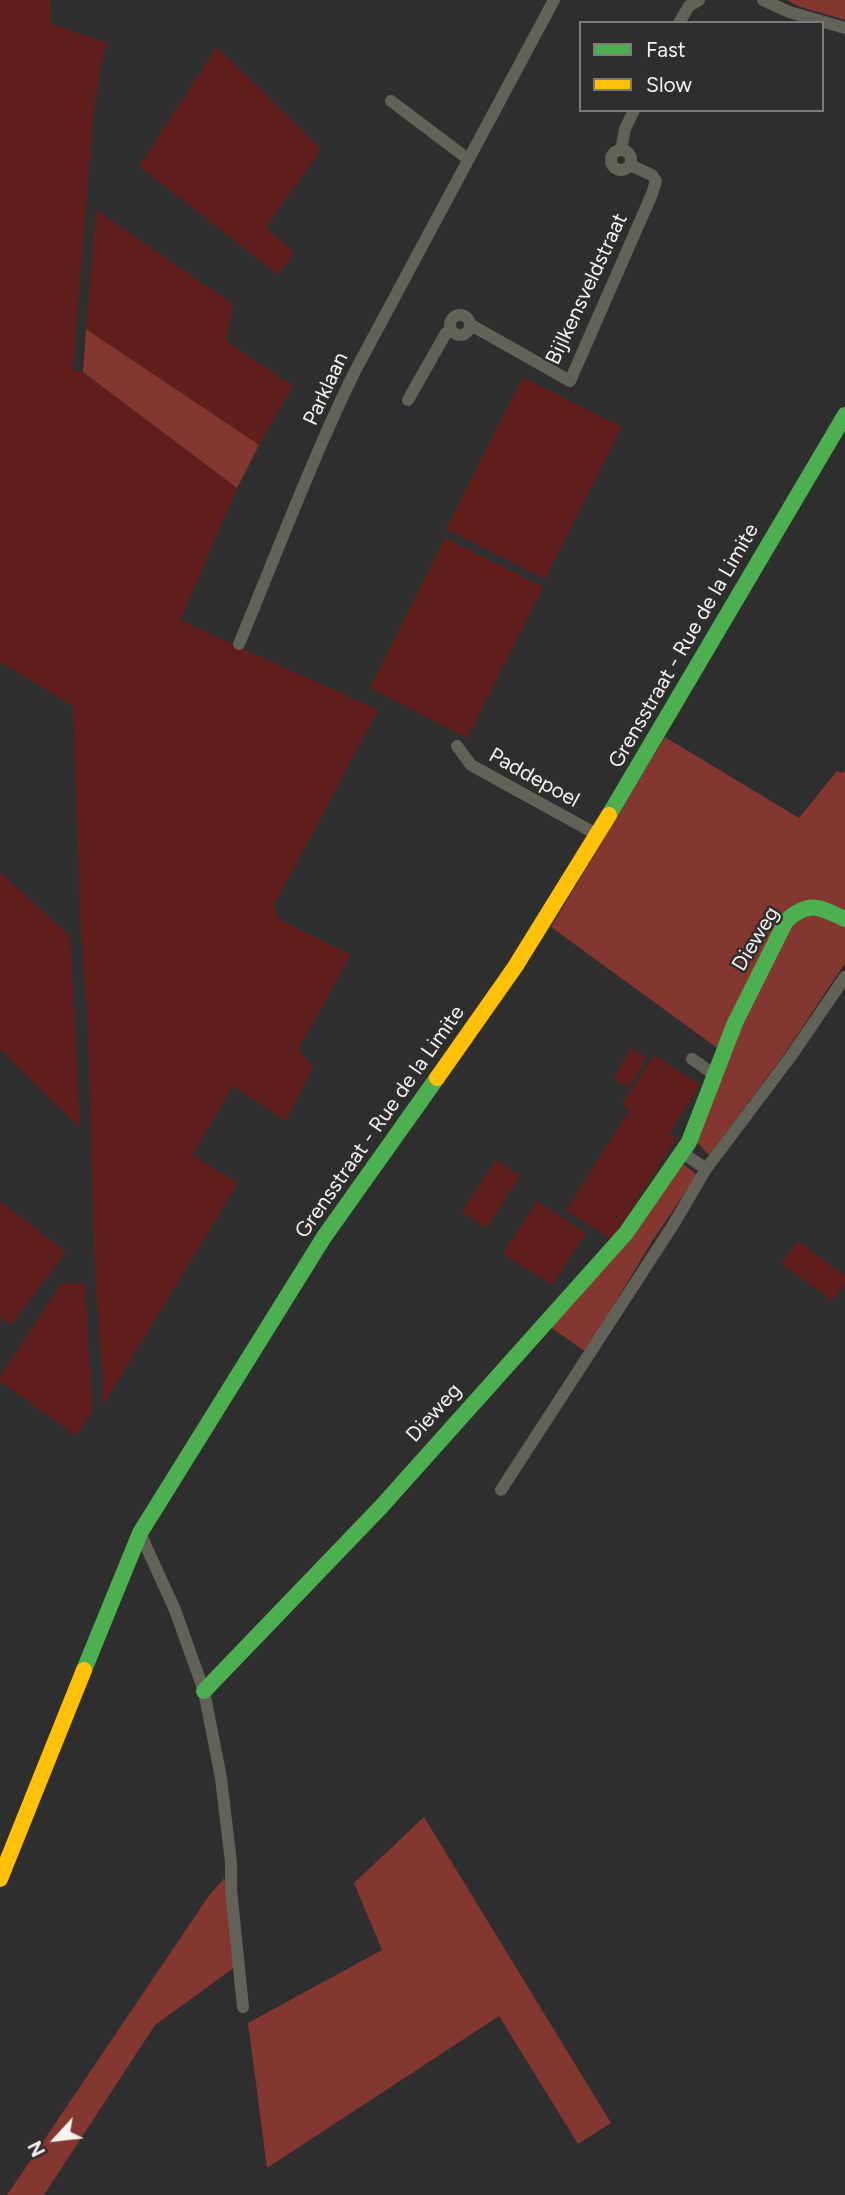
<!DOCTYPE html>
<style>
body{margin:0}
#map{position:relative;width:845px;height:2195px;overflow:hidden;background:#2f2e2e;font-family:Figtree,sans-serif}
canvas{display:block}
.legend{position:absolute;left:579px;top:21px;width:245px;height:91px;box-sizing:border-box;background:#302e2d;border:2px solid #7e7c7b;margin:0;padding:9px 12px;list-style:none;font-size:21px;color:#f3f2f0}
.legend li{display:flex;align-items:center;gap:14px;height:35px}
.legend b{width:35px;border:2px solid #7e7c7b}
.north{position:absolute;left:21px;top:2104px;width:70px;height:70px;-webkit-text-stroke:5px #302e2d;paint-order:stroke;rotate:243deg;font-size:19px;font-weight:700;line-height:28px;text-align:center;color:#f3f2f0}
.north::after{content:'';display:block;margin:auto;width:24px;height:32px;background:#f3f2f0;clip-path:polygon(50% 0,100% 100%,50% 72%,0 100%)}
</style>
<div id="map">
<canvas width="845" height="2195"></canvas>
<ul class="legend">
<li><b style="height:9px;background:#4caf50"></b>Fast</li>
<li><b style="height:9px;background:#ffc107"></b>Slow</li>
</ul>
<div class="north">N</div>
</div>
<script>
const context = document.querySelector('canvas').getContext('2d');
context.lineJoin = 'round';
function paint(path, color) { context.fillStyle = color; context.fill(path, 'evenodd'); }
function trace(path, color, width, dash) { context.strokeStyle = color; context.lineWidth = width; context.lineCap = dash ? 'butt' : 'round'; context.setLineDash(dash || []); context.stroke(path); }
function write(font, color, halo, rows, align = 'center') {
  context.font = font + ' Figtree,sans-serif'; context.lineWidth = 5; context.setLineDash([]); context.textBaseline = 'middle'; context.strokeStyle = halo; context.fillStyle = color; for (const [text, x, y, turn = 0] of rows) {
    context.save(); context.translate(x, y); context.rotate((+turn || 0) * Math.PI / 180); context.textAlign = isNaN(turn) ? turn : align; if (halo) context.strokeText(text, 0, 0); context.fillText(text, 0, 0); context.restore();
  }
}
const green = new Path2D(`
 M 0,0 L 50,0 L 51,24 L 107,43 L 100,69 L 93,117 L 73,369 L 83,372 L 237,488 L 180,620 L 378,710 L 274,905 L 279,919 L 351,955 L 298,1049 L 313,1067 L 286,1121 L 233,1086 L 192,1155 L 238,1183 L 103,1405 L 102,1360 L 95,1277 L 87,1007 L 81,934 L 73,706 L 0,662 Z
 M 217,47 L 321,149 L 266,227 L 294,253 L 278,275 L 139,166 Z
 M 96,210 L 233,304 L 226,341 L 293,386 L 259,445 L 86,329 Z
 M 523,377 L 622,427 L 545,579 L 446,529 Z
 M 445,538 L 543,587 L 467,738 L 370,688 Z
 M 0,872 L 70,936 L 80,1128 L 0,1049 Z
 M 632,1048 L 647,1058 L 628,1088 L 613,1078 Z
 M 654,1055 L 700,1085 L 669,1134 L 676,1139 L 612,1240 L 566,1210 L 630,1110 L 622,1104 Z
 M 496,1160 L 520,1176 L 486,1228 L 462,1212 Z
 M 0,1201 L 66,1252 L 11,1325 L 0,1316 Z
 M 537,1201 L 586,1233 L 552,1285 L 503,1254 Z
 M 798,1241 L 845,1276 L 845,1283 L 832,1301 L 781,1263 Z
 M 85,1283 L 92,1411 L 76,1436 L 0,1381 L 0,1377 L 61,1284 Z`);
const forest = new Path2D(`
 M 787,0 L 845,0 L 845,20 L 798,6 Z
 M 86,329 L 259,445 L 237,488 L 83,372 Z
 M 665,737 L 799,818 L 837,771 L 842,773 L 845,770 L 845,963 L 785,1053 L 709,1155 L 689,1134 L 720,1050 L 551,927 Z
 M 683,1164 L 697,1175 L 652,1241 L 586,1352 L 546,1324 Z
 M 424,1817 L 611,2123 L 578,2144 L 499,2016 L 267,2168 L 248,2023 L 382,1950 L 354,1883 Z
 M 224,1878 L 229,1897 L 235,1967 L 155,2025 L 44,2195 L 7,2195 L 208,1897 Z`);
const street = new Path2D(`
 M 763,0 L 789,12 L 845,28
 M 679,23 L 689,6 L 699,0
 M 391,101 L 468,159
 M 621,150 L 625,129 L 634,110
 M611 160a10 10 0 1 1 20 0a10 10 0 1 1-20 0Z
 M450 325a10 10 0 1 1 20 0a10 10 0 1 1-20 0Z
 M 471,325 L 570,381 L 652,194 L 656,181 L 652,175 L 630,165
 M 408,400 L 446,333 L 451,330
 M 239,644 C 277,553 311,461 354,373 L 554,0
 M 457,746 L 471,765 L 598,835
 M 692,1059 L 715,1075
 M 683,1153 L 706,1169
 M 501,1490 L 673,1225 L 706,1169 L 791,1056 L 845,977
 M 140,1533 L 175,1610 L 204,1691 L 221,1778 L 231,1863 L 231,1890 L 243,2007`);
const fast = new Path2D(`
 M 609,815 L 845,415
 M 84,1670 L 140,1533 L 324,1237 L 437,1078
 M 204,1691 L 380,1508 L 626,1233 L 689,1142 L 735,1023 L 786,921 C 809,900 819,907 845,919`);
const slow = new Path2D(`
 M 437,1078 L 515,967 L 609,815
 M 0,1879 L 84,1670`);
const streetNames = [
 ["Bijlkensveldstraat",587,289,-65],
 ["Parklaan",326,389,-65],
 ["Grensstraat - Rue de la Limite",684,646,-60],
 ["Paddepoel",534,778,29],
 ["Dieweg",756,939,-59],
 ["Grensstraat - Rue de la Limite",380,1122,-55],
 ["Dieweg",434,1413,-48]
];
paint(green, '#5f1e1c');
paint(forest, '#843631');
trace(street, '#636258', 12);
trace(fast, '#4caf50', 16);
trace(slow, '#ffc107', 16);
write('21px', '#f3f2f0', '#302e2d', streetNames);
</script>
